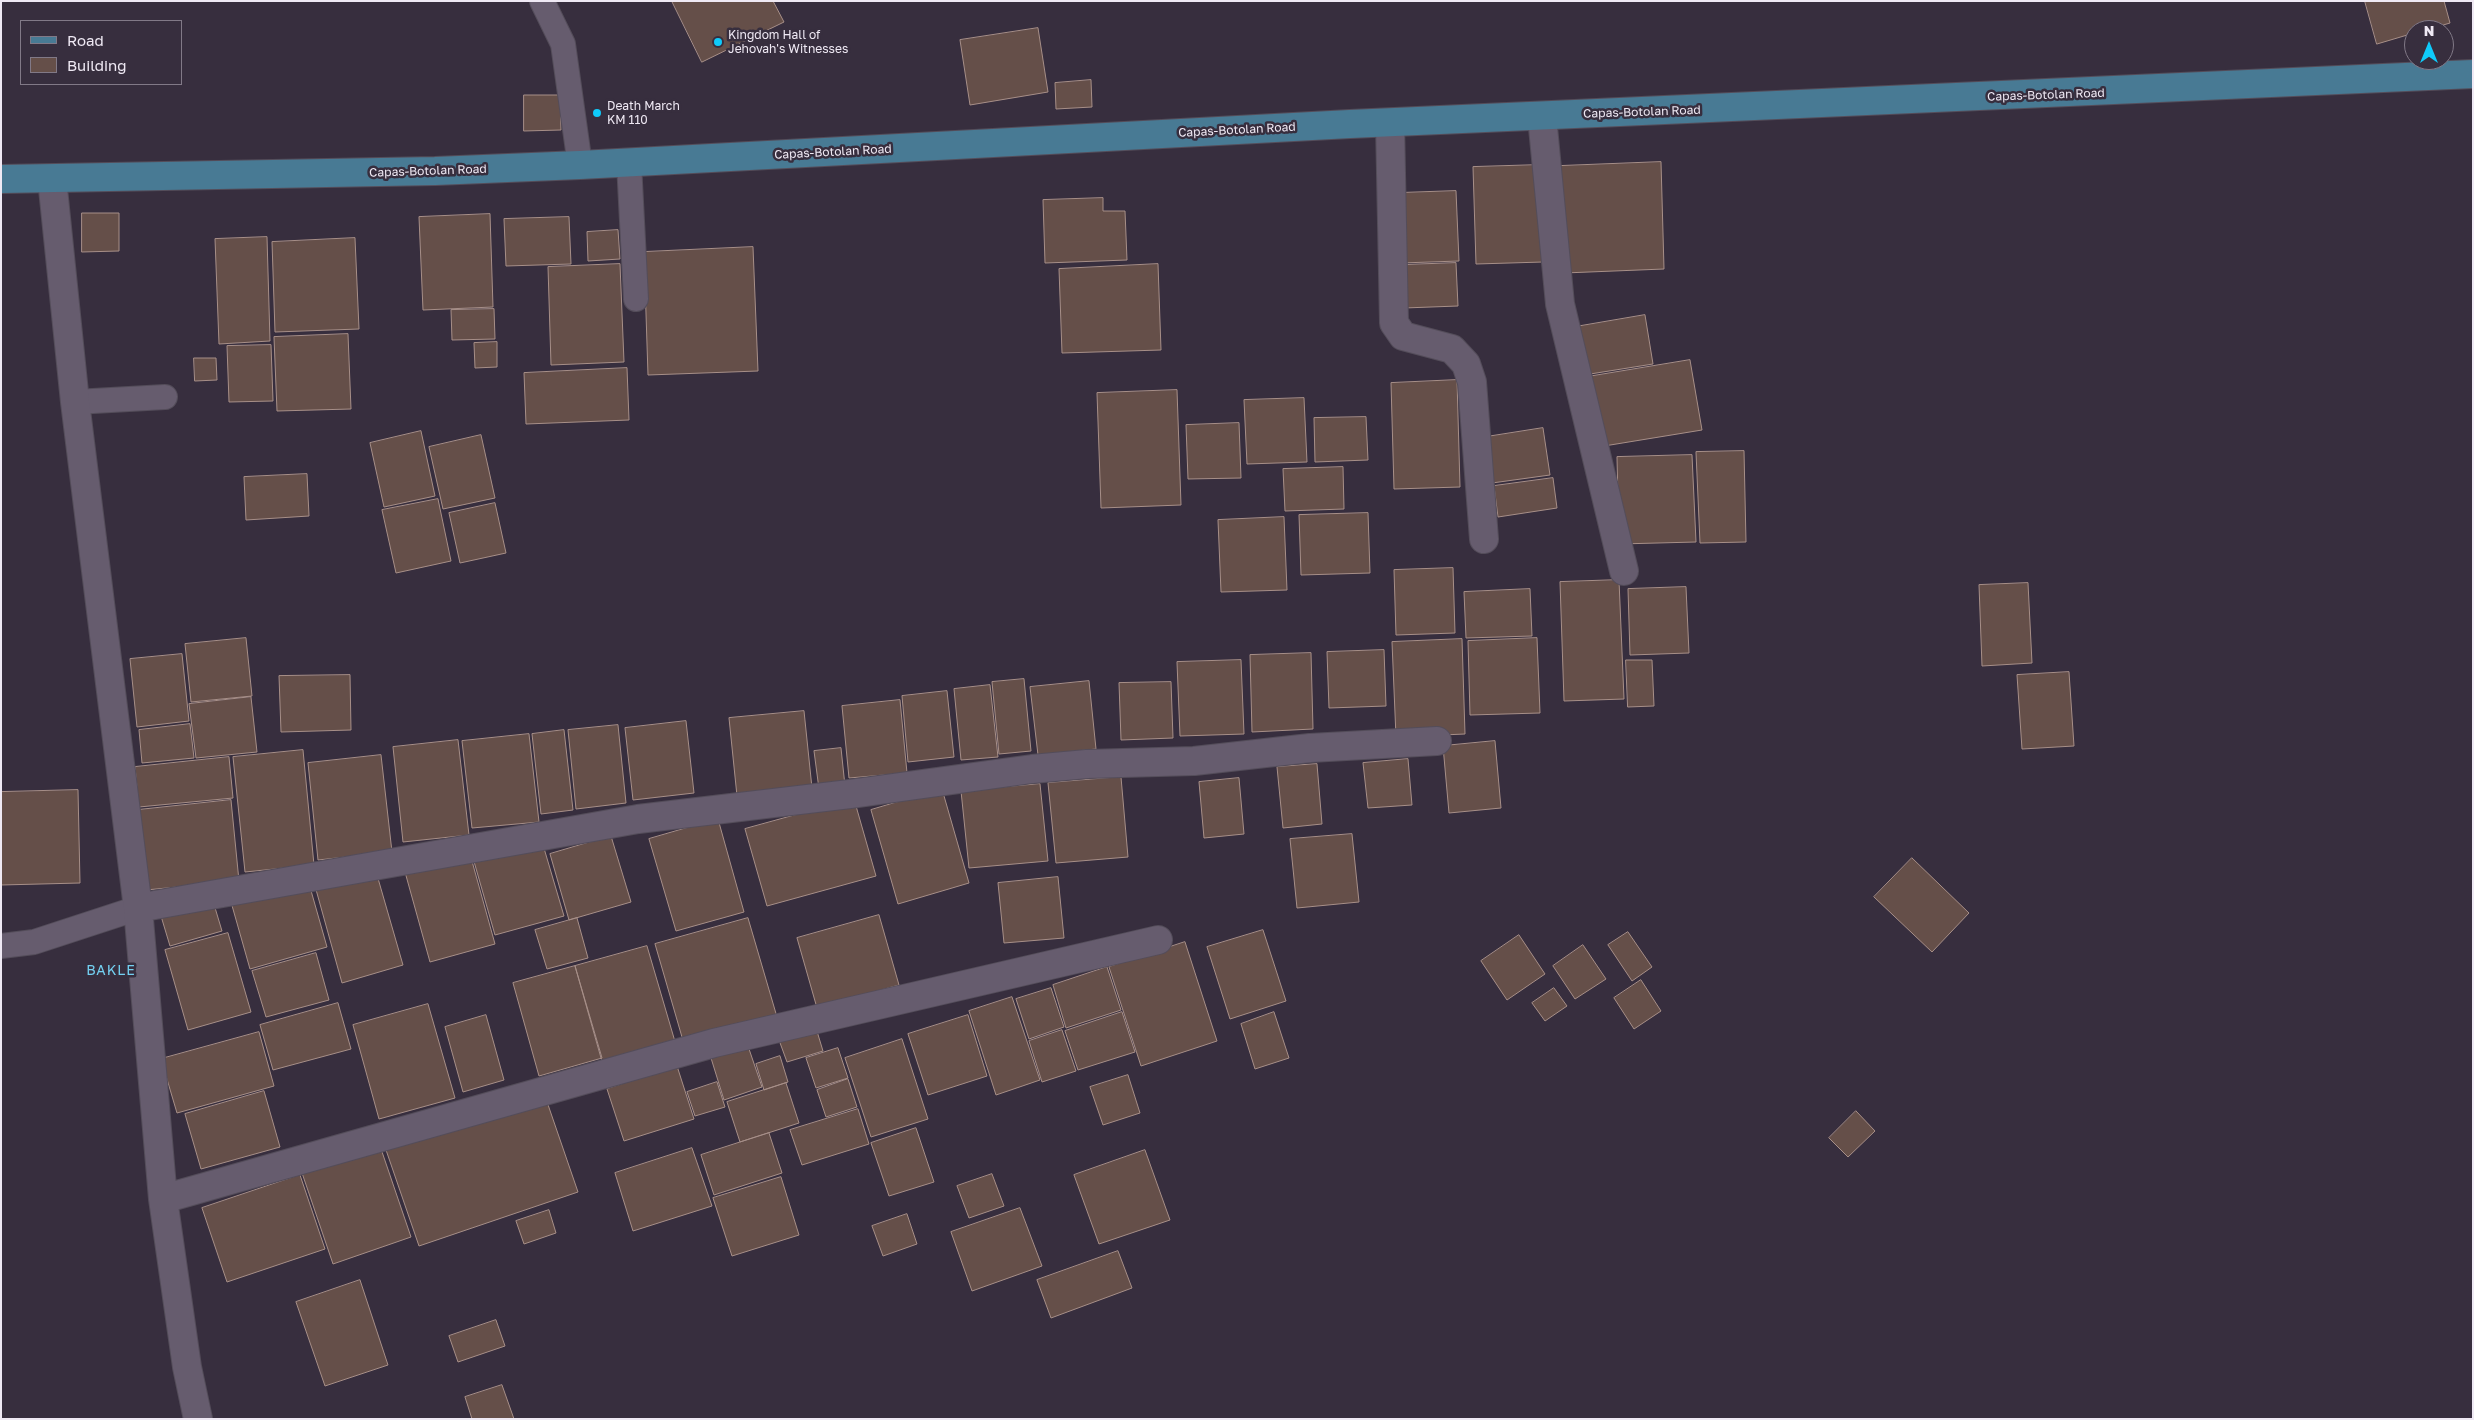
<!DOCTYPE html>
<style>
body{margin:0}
#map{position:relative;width:2474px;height:1420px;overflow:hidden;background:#372e3e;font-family:"Golos Text",sans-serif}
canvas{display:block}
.frame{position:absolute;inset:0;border:2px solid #efe9f4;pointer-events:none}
.legend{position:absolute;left:20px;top:20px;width:162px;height:65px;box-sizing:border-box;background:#372e3e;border:1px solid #817987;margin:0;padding:6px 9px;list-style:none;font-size:15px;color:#efe9f4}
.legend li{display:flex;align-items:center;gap:10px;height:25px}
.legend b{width:25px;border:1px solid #817987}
.north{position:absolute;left:2404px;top:20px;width:50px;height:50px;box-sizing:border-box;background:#372e3e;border:1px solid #817987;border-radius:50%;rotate:0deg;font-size:14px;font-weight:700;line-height:20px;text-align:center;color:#efe9f4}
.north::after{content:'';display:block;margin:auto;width:18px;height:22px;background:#0fcafa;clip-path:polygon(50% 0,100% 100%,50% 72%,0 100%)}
</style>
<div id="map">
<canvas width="2474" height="1420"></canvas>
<div class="frame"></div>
<ul class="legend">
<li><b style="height:6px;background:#487a94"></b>Road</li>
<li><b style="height:14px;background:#654f49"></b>Building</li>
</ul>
<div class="north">N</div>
</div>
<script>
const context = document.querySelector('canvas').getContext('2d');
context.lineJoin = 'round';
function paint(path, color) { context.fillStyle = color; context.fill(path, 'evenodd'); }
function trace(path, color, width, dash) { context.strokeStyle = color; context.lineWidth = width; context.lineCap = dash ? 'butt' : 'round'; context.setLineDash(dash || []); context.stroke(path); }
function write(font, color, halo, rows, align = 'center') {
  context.font = font + ' "Golos Text",sans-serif'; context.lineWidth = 5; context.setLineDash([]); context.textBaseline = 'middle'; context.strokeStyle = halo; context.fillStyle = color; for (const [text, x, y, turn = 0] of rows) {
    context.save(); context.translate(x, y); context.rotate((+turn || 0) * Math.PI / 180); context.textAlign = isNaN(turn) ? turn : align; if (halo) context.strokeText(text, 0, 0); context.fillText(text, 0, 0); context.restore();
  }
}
const building = new Path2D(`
 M 672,1 L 773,1 L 784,22 L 702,62 Z
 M 2365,1 L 2444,1 L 2450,23 L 2426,30 L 2414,30 L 2414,33 L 2377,44 Z
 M 1038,28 L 1048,92 L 970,105 L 960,40 Z
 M 1091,80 L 1092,107 L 1056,109 L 1055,83 Z
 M 524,95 L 560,95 L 561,130 L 524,131 Z
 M 1661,162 L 1664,269 L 1564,273 L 1560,166 Z
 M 1539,165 L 1543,262 L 1476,264 L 1473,167 Z
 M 1456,191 L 1459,261 L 1401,263 L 1399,193 Z
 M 1103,198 L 1103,211 L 1125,211 L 1127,260 L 1045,263 L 1043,200 Z
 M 82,213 L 119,213 L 119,251 L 82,252 Z
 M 490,214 L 493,307 L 423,310 L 419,217 Z
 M 569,217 L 571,264 L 506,266 L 504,219 Z
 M 618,230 L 620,259 L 588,261 L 587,232 Z
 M 267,237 L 270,341 L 219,344 L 215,239 Z
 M 355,238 L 359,329 L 275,332 L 272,242 Z
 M 753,247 L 758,371 L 648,375 L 644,252 Z
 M 1456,263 L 1458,306 L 1404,308 L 1403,265 Z
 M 620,264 L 624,362 L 551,365 L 548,267 Z
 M 1158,264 L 1161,350 L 1062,353 L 1059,269 Z
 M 494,309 L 495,339 L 452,340 L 451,310 Z
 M 1645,315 L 1653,364 L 1584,375 L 1575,327 Z
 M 348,334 L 351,409 L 277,411 L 274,337 Z
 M 497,342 L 497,367 L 475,368 L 474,343 Z
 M 271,345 L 273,401 L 229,402 L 227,346 Z
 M 194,358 L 216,358 L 217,380 L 195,381 Z
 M 1690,360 L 1702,430 L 1598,447 L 1587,377 Z
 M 627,368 L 629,420 L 526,424 L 524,373 Z
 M 1457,380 L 1460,487 L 1394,489 L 1391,383 Z
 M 1177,390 L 1181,505 L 1101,508 L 1097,393 Z
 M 1304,398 L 1307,462 L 1247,464 L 1244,400 Z
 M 1366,417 L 1368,460 L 1315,462 L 1314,418 Z
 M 1239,423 L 1241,478 L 1188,479 L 1186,425 Z
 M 1543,428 L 1550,475 L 1492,483 L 1486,437 Z
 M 421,431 L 435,496 L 384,507 L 370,443 Z
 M 481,435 L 495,498 L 443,509 L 429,447 Z
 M 1744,451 L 1746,542 L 1700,543 L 1696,452 Z
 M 1692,455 L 1696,542 L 1619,544 L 1617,457 Z
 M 1343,467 L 1344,509 L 1285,511 L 1283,469 Z
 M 307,474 L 309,516 L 246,520 L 244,477 Z
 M 1553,478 L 1557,508 L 1498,517 L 1494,486 Z
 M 438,499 L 451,561 L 396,573 L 382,510 Z
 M 495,503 L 506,553 L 460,563 L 449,513 Z
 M 1368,513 L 1370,573 L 1301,575 L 1299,515 Z
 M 1284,517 L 1287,590 L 1221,592 L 1218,520 Z
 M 1453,568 L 1455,633 L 1396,635 L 1394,570 Z
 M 1619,580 L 1624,699 L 1564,701 L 1560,582 Z
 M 2028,583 L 2032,663 L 1982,666 L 1979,585 Z
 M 1686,587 L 1689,653 L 1630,655 L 1628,589 Z
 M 1530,589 L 1532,636 L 1466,638 L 1464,592 Z
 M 246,638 L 252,696 L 191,702 L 185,644 Z
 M 1537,638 L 1540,713 L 1470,715 L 1468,641 Z
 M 1462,639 L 1465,734 L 1396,737 L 1392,642 Z
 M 1384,650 L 1386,706 L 1329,708 L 1327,652 Z
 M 1311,653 L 1313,729 L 1252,732 L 1250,655 Z
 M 182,654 L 189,721 L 137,727 L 130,659 Z
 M 1241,660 L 1244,734 L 1180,736 L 1177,662 Z
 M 1626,660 L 1652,660 L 1654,706 L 1628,707 Z
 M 2069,672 L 2074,746 L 2022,749 L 2017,675 Z
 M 350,675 L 351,730 L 281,732 L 279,676 Z
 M 1024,679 L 1031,751 L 999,754 L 992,682 Z
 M 1089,681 L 1096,749 L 1038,755 L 1030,687 Z
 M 1171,682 L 1173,738 L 1121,740 L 1119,683 Z
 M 990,685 L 998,757 L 961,760 L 954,689 Z
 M 947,691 L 954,757 L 908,762 L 902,696 Z
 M 251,697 L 257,752 L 196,758 L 189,704 Z
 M 900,700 L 907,773 L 849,778 L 842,706 Z
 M 804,711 L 812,788 L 737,796 L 729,718 Z
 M 686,721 L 694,793 L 633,800 L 625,728 Z
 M 190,724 L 194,758 L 142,763 L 139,730 Z
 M 618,725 L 626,803 L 576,809 L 568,730 Z
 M 564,730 L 573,810 L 541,814 L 532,734 Z
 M 529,734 L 539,822 L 472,828 L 462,741 Z
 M 458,740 L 469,835 L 403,842 L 393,747 Z
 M 1495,741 L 1501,808 L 1449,813 L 1443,746 Z
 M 841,748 L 845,786 L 819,789 L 814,751 Z
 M 303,750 L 314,865 L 245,872 L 233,757 Z
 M 381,755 L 392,852 L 318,860 L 308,763 Z
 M 229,757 L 233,798 L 139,807 L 135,767 Z
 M 1408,759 L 1412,805 L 1368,808 L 1363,763 Z
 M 1317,764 L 1322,824 L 1283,828 L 1277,767 Z
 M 1121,777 L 1128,857 L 1056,863 L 1048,783 Z
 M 1239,778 L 1244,834 L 1204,838 L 1199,782 Z
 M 1040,784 L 1048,861 L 969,868 L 961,791 Z
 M 942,789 L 969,883 L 898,904 L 871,810 Z
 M 78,790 L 80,883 L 1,885 L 1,792 Z
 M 854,799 L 876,876 L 767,906 L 745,829 Z
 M 231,800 L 239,881 L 146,890 L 138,810 Z
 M 718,819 L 744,912 L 676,931 L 649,839 Z
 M 1352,834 L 1359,902 L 1297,908 L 1290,839 Z
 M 611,836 L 631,902 L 569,920 L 550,854 Z
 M 541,838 L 564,916 L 495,935 L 473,858 Z
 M 470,854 L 495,944 L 430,962 L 405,872 Z
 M 1912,858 L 1969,913 L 1932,952 L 1874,897 Z
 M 375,868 L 403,965 L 342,983 L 315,886 Z
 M 1058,877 L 1064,938 L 1004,943 L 998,883 Z
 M 308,880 L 327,947 L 250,969 L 231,902 Z
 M 213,901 L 222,931 L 170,946 L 161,916 Z
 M 879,915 L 899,985 L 817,1008 L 797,938 Z
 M 577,918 L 588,958 L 547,969 L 535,930 Z
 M 748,918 L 777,1017 L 684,1044 L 655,944 Z
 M 1263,930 L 1286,1001 L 1230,1019 L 1207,947 Z
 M 1628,932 L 1652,967 L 1632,981 L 1608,945 Z
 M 228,933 L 251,1012 L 188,1030 L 165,950 Z
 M 1519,935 L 1545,974 L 1507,1000 L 1481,961 Z
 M 1185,942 L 1217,1041 L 1141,1066 L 1109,967 Z
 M 1583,945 L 1606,979 L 1575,999 L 1553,966 Z
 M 647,946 L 676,1045 L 603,1065 L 575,966 Z
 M 316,953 L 329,1000 L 266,1017 L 252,971 Z
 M 575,966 L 602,1058 L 539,1076 L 513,983 Z
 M 1107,967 L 1121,1010 L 1066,1028 L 1053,985 Z
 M 1641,980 L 1661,1011 L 1634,1029 L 1614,998 Z
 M 1051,988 L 1064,1027 L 1029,1039 L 1016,999 Z
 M 1554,988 L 1567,1006 L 1545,1021 L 1532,1003 Z
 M 1012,997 L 1040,1080 L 996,1095 L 969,1011 Z
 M 338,1003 L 351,1049 L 273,1070 L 260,1025 Z
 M 428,1004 L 455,1098 L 379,1119 L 353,1025 Z
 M 1122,1012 L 1135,1052 L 1078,1070 L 1065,1031 Z
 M 1274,1012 L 1289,1058 L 1255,1069 L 1241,1024 Z
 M 486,1015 L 504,1080 L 463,1092 L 445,1027 Z
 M 968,1015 L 987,1076 L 928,1095 L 908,1034 Z
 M 816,1028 L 823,1051 L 787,1062 L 779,1040 Z
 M 1062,1030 L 1076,1071 L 1042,1082 L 1029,1041 Z
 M 259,1032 L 274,1086 L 177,1113 L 161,1059 Z
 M 902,1039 L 928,1119 L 871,1137 L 845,1058 Z
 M 748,1046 L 762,1087 L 724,1100 L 711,1058 Z
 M 838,1048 L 848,1078 L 816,1088 L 806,1058 Z
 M 780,1056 L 788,1082 L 764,1090 L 756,1064 Z
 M 677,1066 L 694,1119 L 624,1141 L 607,1089 Z
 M 1128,1075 L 1140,1113 L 1103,1125 L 1090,1087 Z
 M 848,1079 L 857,1107 L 826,1117 L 817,1090 Z
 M 717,1082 L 725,1107 L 695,1116 L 687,1092 Z
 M 786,1083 L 799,1123 L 740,1142 L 727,1102 Z
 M 264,1091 L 280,1147 L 201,1169 L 185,1114 Z
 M 544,1093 L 578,1192 L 419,1246 L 385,1147 Z
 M 858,1109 L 869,1144 L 802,1165 L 790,1130 Z
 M 1856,1111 L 1875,1131 L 1848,1157 L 1829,1138 Z
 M 916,1128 L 934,1182 L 889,1196 L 871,1143 Z
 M 769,1133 L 782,1173 L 714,1195 L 701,1155 Z
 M 378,1140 L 411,1237 L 333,1264 L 300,1167 Z
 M 692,1148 L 712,1206 L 633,1231 L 615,1173 Z
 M 1145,1150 L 1170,1220 L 1099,1244 L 1074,1175 Z
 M 992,1174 L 1004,1206 L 969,1218 L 957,1186 Z
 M 300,1175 L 325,1249 L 227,1282 L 202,1208 Z
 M 781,1177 L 799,1235 L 732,1256 L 713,1198 Z
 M 1020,1208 L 1042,1266 L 972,1291 L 951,1232 Z
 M 549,1210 L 556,1233 L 524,1244 L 516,1221 Z
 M 907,1214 L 917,1244 L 883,1256 L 872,1226 Z
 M 1118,1251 L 1132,1288 L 1051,1318 L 1037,1280 Z
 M 360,1280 L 388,1365 L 325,1386 L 296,1302 Z
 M 496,1320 L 505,1346 L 458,1362 L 449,1336 Z
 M 502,1385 L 514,1419 L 472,1419 L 465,1397 Z`);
const lane = new Path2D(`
 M 542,1 L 563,44 L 580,165
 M 629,163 L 636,299
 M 75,402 L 165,397
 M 1,946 L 34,942 L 138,908`);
const street = new Path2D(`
 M 1542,117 L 1560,304 L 1624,571
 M 1390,123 L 1394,323 L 1403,336 L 1452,349 L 1466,364 L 1472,382 L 1484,539
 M 52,179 L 75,402 L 138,908 L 163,1199 L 187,1367 L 198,1419
 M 138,908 L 638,819 L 850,794 L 1032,769 L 1087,764 L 1194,761 L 1310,748 L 1437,741
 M 163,1199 L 714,1043 L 1158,940`);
const primary = new Path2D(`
 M 1,179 L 435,171 L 580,165 L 1350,124 L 2473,74`);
const markers = [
 [718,42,5,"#0fcafa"],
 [597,113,5,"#0fcafa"]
];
const poiNames = [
 ["Kingdom Hall of",728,35],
 ["Jehovah's Witnesses",728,49],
 ["Death March",607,106],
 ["KM 110",607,120]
];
const streetNames = [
 ["Capas-Botolan Road",2046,95,-2],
 ["Capas-Botolan Road",1642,112,-2],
 ["Capas-Botolan Road",1237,130,-3],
 ["Capas-Botolan Road",833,152,-3],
 ["Capas-Botolan Road",428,171,-2]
];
const neighbourhoodNames = [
 ["BAKLE",111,971]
];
paint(building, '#654f49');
trace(building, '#a78f88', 1);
trace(lane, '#544d5a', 26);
trace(street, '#544d5a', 30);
trace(primary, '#544d5a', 30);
trace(lane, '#665c6e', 24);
trace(street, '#665c6e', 28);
trace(primary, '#487a94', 28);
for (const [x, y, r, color] of markers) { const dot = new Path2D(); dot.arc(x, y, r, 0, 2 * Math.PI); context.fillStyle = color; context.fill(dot); trace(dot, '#372e3e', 2); }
write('12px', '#efe9f4', '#372e3e', poiNames, 'left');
write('12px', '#efe9f4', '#372e3e', streetNames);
context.letterSpacing = '1px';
write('14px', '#73d0f1', '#372e3e', neighbourhoodNames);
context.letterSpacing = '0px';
</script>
